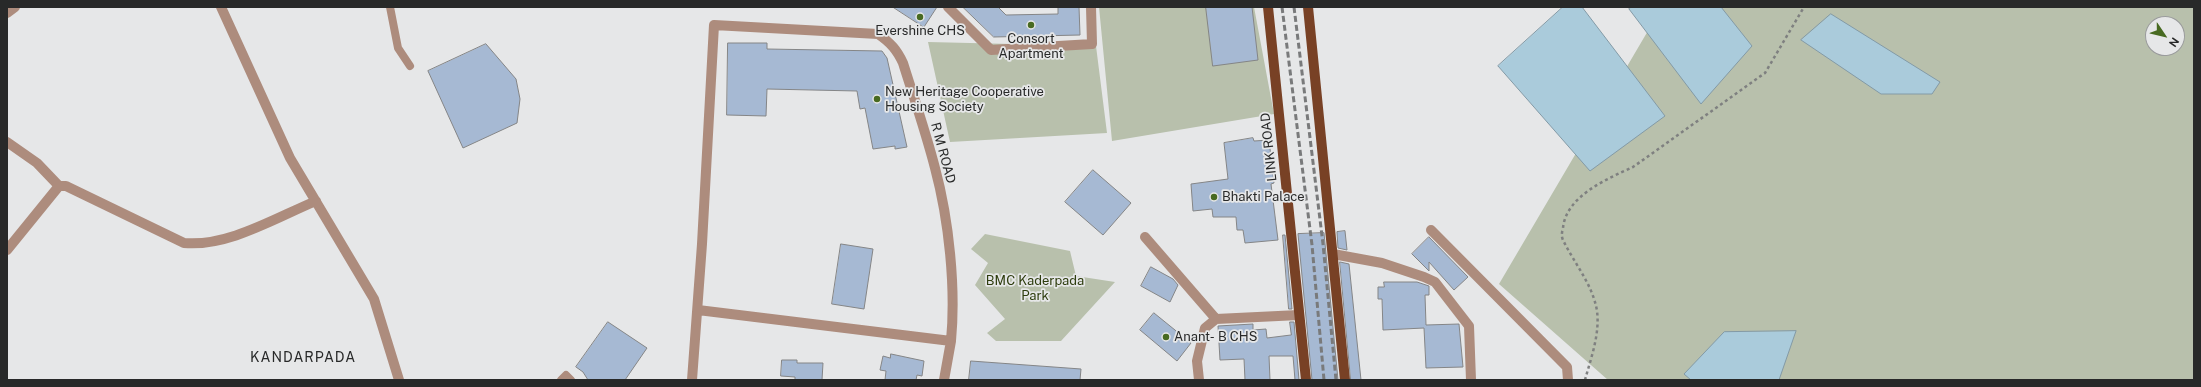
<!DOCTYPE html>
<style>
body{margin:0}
#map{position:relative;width:2201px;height:387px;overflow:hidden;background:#e6e7e8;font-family:"Public Sans",sans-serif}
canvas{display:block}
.frame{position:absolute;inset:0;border:8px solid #282929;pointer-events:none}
.north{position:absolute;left:2145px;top:16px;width:40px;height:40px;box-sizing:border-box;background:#e6e7e8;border:1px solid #9a9b9c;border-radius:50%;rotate:125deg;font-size:11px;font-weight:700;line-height:16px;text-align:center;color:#282929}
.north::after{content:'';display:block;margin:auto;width:14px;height:18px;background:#486a21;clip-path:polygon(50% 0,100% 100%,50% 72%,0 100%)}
</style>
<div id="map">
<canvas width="2201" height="387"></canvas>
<div class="frame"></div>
<div class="north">N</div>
</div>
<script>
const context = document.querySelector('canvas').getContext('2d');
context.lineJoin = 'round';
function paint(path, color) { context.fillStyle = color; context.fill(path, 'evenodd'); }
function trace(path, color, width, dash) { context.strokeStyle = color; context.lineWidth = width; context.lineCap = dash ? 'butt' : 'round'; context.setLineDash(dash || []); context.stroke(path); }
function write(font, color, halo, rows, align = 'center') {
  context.font = font + ' "Public Sans",sans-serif'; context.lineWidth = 3.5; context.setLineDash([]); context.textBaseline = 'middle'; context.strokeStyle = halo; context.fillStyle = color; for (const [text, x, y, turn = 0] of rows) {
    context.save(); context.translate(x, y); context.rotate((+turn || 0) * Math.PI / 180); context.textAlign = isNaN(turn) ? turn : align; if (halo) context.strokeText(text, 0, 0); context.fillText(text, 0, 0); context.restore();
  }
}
const green = new Path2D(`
 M 1099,7 L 1254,7 L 1274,114 L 1112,141 Z
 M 1662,7 L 2194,7 L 2194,380 L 1608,380 L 1499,284 ZM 2153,24 L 2177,24 L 2177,48 L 2153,48 Z
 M 928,42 L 1096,46 L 1107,133 L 950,142 Z
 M 985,234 L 1070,251 L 1076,276 L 1115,282 L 1061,341 L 996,341 L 987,333 L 1005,319 L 975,285 L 988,263 L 971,249 Z`);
const water = new Path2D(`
 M 1563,7 L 1582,7 L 1665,116 L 1590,171 L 1498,66 Z
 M 1632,7 L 1721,7 L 1752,46 L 1701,104 L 1629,9 Z
 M 1831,14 L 1940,82 L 1932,94 L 1881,94 L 1801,40 Z
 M 1796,331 L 1779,380 L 1691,380 L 1684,374 L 1724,332 Z`);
const building = new Path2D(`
 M 893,7 L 937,7 L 924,27 Z
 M 963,7 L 998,7 L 1006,15 L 1058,14 L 1058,7 L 1079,7 L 1080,35 L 994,37 Z
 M 1206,7 L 1252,7 L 1258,60 L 1213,66 Z
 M 728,43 L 767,43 L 767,49 L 882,51 L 887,58 L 907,147 L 895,149 L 895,146 L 873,149 L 865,108 L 860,109 L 857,91 L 767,89 L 766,116 L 727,115 Z
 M 486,44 L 516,79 L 520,99 L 517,123 L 463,148 L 428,71 Z
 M 1253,138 L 1254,141 L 1269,140 L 1274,183 L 1271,184 L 1278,240 L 1245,243 L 1243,230 L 1237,230 L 1236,217 L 1213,217 L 1212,209 L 1193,211 L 1191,184 L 1228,179 L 1224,143 Z
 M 1093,170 L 1131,203 L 1103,235 L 1065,202 Z
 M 1345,231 L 1347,250 L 1338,248 L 1337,232 Z
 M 1324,233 L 1338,380 L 1312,380 L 1298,234 Z
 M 1283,235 L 1285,235 L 1292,309 L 1289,309 Z
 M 1429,237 L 1468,277 L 1454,290 L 1429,262 L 1429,271 L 1412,254 Z
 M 841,244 L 873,249 L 864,309 L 832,304 Z
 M 1340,262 L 1349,264 L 1361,380 L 1351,380 Z
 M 1151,267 L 1173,279 L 1178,285 L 1170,302 L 1141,286 Z
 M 1384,282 L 1417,282 L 1429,286 L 1429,295 L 1425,295 L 1426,325 L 1459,324 L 1463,367 L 1426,368 L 1424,328 L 1383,330 L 1382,299 L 1378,299 L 1378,287 L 1384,287 Z
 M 1154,313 L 1191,343 L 1177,361 L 1140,330 Z
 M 608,322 L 647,348 L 625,380 L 588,380 L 583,372 L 576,367 Z
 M 1290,322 L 1294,322 L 1299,380 L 1295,380 L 1293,356 L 1269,356 L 1270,380 L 1245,380 L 1244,359 L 1220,360 L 1218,326 L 1253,324 L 1253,330 L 1266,329 L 1267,338 L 1291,335 Z
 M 891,354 L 924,361 L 922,376 L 917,375 L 916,380 L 885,380 L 886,371 L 880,370 L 883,356 L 890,358 Z
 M 782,360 L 797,360 L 797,363 L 823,363 L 822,380 L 795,380 L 795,377 L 781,376 Z
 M 971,361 L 1081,369 L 1080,380 L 969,380 Z`);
const path = new Path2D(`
 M 1585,380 C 1591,358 1600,334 1597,311 C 1593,285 1574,263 1563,240 C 1561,236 1562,232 1563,228 C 1566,196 1607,179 1633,167 L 1765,73 L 1804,7`);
const service = new Path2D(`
 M 390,7 L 398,48 L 410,66
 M 561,380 L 566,375 L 571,380`);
const minor = new Path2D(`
 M 221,7 L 290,158 L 374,299 L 399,380
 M 948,7 L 991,50 L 1092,44 L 1091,7
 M 7,13 L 15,7
 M 7,142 L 37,163 L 59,186
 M 1431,230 L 1567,367 L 1568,380
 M 1145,237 L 1216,319 L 1299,315
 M 7,250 L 59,186 L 66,186 L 184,243 C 228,247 275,218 316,201
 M 1333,254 L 1382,263 L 1424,277 L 1435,282 L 1469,326 L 1471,380
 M 692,380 L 702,244 L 714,25 L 878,34 C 891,43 897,50 903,63 C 914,98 926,133 935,168 C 949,220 956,288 951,341 L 698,310
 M 944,380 L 951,341
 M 1199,380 L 1197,361 L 1205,328 L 1216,319`);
const primary = new Path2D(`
 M 1268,7 L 1306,380
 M 1308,7 L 1345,380`);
const rail = new Path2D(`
 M 1282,7 L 1312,245 L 1324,380
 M 1294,7 L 1323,244 L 1336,380`);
const markers = [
 [920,17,4,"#486a21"],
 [1031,25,4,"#486a21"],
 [877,99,4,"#486a21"],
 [1214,197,4,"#486a21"],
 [1166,337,4,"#486a21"]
];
const poiNames = [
 ["Evershine CHS",920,31,"center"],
 ["Consort",1031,39,"center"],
 ["Apartment",1031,54,"center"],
 ["New Heritage Cooperative",885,92],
 ["Housing Society",885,107],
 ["Bhakti Palace",1222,197],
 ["Anant- B CHS",1174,337]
];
const streetNames = [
 ["LINK ROAD",1269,147,-96],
 ["R M ROAD",943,153,75]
];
const parkNames = [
 ["BMC Kaderpada",1035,281],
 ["Park",1035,296]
];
const neighbourhoodNames = [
 ["KANDARPADA",303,358]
];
paint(green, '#b8c0ac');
paint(water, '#aacbdb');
trace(water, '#839aa6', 1);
paint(building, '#a6b9d3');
trace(building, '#848586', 1);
trace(path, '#7f8080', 2.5, [3, 3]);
trace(service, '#ad8c7d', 8);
trace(minor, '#ad8c7d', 10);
trace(primary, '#784125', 10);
trace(rail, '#797a7b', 3, [6, 3]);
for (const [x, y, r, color] of markers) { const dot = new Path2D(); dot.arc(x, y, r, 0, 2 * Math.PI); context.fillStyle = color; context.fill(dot); trace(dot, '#e6e7e8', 1.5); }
write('13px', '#282929', '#e6e7e8', poiNames, 'left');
write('13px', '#282929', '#e6e7e8', streetNames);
write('13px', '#2e3d0e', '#e6e7e8', parkNames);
context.letterSpacing = '1px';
write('14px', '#282929', '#e6e7e8', neighbourhoodNames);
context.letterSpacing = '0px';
</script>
